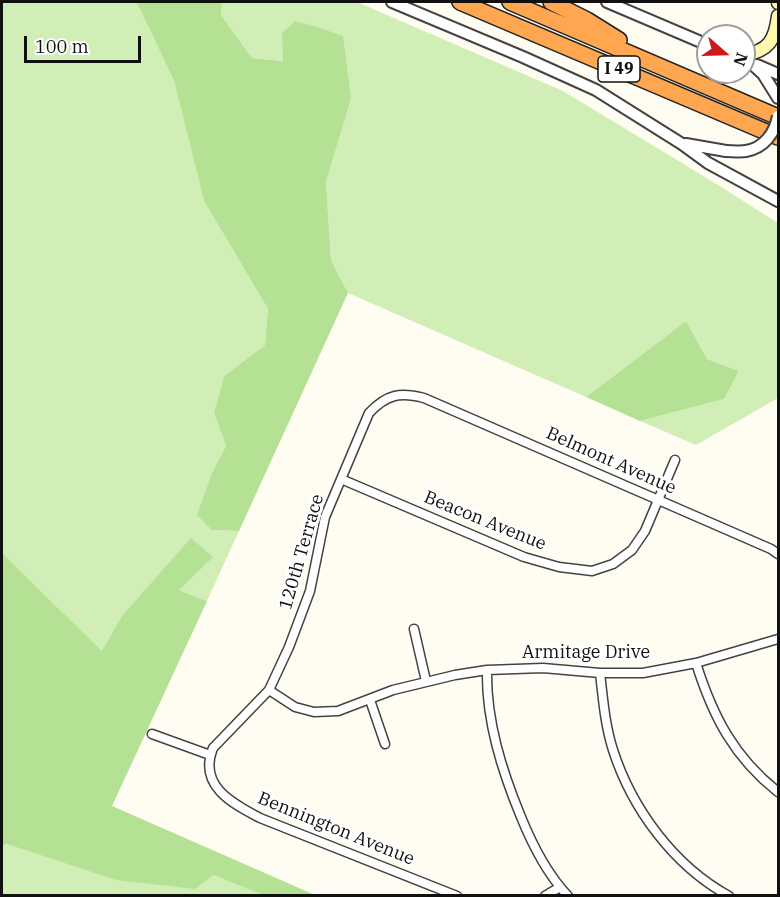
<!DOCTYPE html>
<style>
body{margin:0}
#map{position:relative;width:780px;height:897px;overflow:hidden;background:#fffdf2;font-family:"IBM Plex Serif",serif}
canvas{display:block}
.frame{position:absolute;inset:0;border:3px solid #101010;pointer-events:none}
.north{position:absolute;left:696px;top:24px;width:60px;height:60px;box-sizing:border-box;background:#fff;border:2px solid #9f9f9f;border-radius:50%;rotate:110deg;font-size:16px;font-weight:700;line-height:24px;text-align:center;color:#101010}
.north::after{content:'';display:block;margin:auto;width:21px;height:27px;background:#cf181b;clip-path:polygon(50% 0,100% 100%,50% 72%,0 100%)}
.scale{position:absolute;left:24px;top:36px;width:117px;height:27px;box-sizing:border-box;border:3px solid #101010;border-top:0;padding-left:8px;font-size:18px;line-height:21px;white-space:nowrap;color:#101010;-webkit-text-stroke:4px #fff;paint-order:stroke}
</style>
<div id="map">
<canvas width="780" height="897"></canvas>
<div class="frame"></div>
<div class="north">N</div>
<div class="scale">100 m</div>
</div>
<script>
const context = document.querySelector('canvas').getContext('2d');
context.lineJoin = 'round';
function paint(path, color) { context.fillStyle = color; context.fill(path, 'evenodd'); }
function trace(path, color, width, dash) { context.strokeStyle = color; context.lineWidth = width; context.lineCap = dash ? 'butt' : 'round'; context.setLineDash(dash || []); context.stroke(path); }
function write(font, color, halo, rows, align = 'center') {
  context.font = font + ' "IBM Plex Serif",serif'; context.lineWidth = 6; context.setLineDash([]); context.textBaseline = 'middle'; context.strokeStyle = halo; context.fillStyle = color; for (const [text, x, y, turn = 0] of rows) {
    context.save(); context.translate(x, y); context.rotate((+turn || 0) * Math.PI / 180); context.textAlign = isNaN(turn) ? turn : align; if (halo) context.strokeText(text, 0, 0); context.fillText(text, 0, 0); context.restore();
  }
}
const green = new Path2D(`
 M 2,2 L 136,2 L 140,9 L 174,81 L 204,201 L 268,309 L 265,345 L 224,376 L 214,413 L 226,446 L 213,471 L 212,530 L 239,531 L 207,601 L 179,590 L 122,616 L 103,652 L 2,553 Z
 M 222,2 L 357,2 L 563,91 L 715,183 L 778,223 L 778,398 L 696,445 L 640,421 L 724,399 L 739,371 L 707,359 L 686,321 L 586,397 L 348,293 L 331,260 L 326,182 L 351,99 L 282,33 L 284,61 L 252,58 L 221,15 Z
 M 7,844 L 213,875 L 260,894 L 260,896 L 2,895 L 2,846 Z`);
const forest = new Path2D(`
 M 136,2 L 222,2 L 221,15 L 252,58 L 283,61 L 282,33 L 295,21 L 323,29 L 343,36 L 351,99 L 326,182 L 331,260 L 348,293 L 239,531 L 212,530 L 197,515 L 213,471 L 226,446 L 214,413 L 224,376 L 265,345 L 268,309 L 204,201 L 174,81 L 140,9 Z
 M 686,321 L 707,359 L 739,371 L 724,399 L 640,421 L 586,397 Z
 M 191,538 L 213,557 L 179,590 L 207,601 L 112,806 L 315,895 L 260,895 L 260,894 L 213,875 L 195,889 L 116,880 L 7,844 L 2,846 L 2,553 L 102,651 L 122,616 Z`);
const minor = new Path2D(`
 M 341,479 L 524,557 L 559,567 L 592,571 L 613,564 L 632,550 L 645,531 L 675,460
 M 414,629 L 426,681
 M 696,663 C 713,717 734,757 778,792
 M 487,670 C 486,721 502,771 521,817 C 532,844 547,874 568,896
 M 600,673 C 603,699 605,725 613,750 C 632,809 674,866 729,896
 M 269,690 L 295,707 L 314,712 L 338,711 L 393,690 L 455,675 L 487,670 L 543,668 L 600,673 L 643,673 L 696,663 L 778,639
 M 370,700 L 385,744
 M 152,734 L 210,755
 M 457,896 L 260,818 C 231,803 198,785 213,748 L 269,690 L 289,647 L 310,591 L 325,517 L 369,413 C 387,394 400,392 424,398 L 771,549 L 778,554
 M 545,896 L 560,887`);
const tertiary = new Path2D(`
 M 392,2 L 523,57 L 596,90 L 682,144 L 708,163 L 778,201
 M 607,2 L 708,45
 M 751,63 L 763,74 L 778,98
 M 757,65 L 778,74
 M 686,144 L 726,151`);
const secondary = new Path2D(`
 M 778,2 L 778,3
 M 744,55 C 769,51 775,40 778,16`);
const motorway = new Path2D(`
 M 460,2 L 778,137
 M 510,2 L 778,117
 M 551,2 L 587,20 L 619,40`);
const tertiaryBridge = new Path2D(`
 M 726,151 C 732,151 740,152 746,151 C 764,148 775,133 778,116`);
const shields = [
 [619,69,42]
];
const shieldNames = [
 ["I 49",619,69]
];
const streetNames = [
 ["Belmont Avenue",611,461,24],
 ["Beacon Avenue",485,521,22],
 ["120th Terrace",302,552,-74],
 ["Armitage Drive",586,653],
 ["Bennington Avenue",336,829,22]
];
paint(green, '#d2eeb7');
paint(forest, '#b4e194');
trace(minor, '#434343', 11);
trace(tertiary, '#434343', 14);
trace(secondary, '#323232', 15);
trace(motorway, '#212121', 18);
trace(minor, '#fff', 8);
trace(tertiary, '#fff', 10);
trace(secondary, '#fff9ad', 12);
trace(motorway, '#ffa650', 15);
trace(tertiaryBridge, '#434343', 14, []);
trace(tertiaryBridge, '#fff', 10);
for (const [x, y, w] of shields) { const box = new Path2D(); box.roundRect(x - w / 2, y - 13, w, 26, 4.5); context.fillStyle = '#fff'; context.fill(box); trace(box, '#101010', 1.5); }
write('bold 16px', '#101010', null, shieldNames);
write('18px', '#101010', '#fff', streetNames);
</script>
